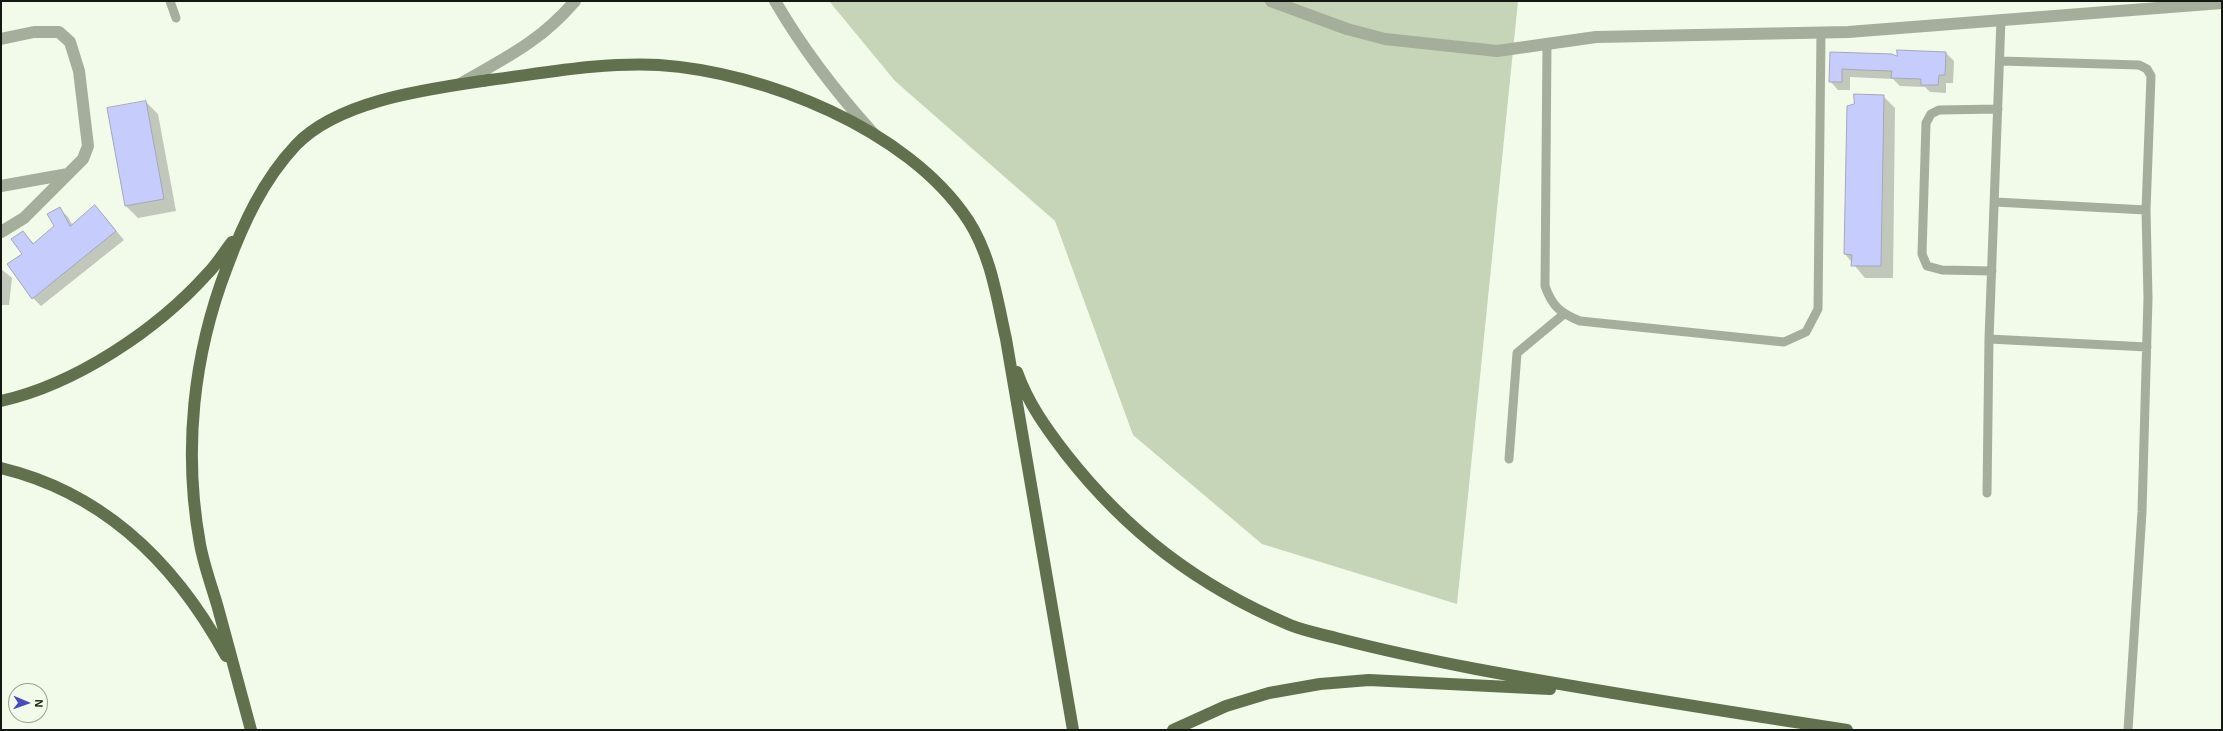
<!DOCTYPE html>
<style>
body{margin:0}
#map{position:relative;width:2223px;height:731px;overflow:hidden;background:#f2faea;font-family:Helvetica,sans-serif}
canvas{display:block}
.frame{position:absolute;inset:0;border:2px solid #151812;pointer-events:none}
.north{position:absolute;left:8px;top:683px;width:40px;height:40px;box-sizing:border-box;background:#f2faea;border:1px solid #9aa094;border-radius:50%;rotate:92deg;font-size:11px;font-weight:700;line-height:16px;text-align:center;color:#151812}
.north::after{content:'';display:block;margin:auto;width:14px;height:18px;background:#4b49bf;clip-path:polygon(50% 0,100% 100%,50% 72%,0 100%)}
</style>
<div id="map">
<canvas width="2223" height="731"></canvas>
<div class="frame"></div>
<div class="north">N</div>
</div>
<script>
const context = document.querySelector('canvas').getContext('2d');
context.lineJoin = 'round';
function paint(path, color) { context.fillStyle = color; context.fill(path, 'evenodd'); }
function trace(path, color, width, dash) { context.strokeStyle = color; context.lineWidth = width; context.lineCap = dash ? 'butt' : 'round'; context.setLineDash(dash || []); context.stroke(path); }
const green = new Path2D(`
 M 829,1 L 1518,1 L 1457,604 L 1262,544 L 1133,435 L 1055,221 L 895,81 Z`);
const shadow = new Path2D(`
 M 1831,53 L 1898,57 L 1946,53 L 1954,61 L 1953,83 L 1946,83 L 1946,93 L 1930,92 L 1925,87 L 1900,86 L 1893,79 L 1850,77 L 1850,90 L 1838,90 L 1830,81 Z
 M 1883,96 L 1895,108 L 1893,278 L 1865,278 L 1845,254 Z
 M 146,102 L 158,114 L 176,211 L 138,218 L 126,206 Z
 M 60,209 L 68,217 L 73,226 L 103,215 L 124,240 L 41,306 L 33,298 L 23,254 L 23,232 L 34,244 L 55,226 Z
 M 1,269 L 12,278 L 9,305 L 1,305 Z`);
const building = new Path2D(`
 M 1897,50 L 1946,52 L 1945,75 L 1939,75 L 1938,85 L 1921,85 L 1921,79 L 1891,78 L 1892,71 L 1862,70 L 1842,69 L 1842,82 L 1829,82 L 1830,52 L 1892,54 L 1897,56 Z
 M 1854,94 L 1884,95 L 1881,266 L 1851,266 L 1852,255 L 1844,254 L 1847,106 L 1854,104 Z
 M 146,101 L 164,199 L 125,206 L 107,108 Z
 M 95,205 L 116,231 L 32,299 L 7,264 L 22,254 L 11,239 L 23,231 L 33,244 L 54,226 L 47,214 L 60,207 L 70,226 Z`);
const service = new Path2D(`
 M 170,1 L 176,18
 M 1547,44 L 1545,286 C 1552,306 1560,313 1580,321 L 1784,342 L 1806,332 L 1818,309 L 1821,32
 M 2000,61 L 2139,65 L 2147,69 L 2151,76 L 2146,210 L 2148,298 L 2142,512 L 2128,730
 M 1995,202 L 2146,210
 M 1992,271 L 1942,270 L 1927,266 L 1922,254 L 1926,123 L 1931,114 L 1939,110 L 1998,109
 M 1989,339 L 2147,347
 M 1509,459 L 1517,353 L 1564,314
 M 1987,493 L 1989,339 L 2001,19`);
const minor = new Path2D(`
 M 1271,1 L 1347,29 L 1385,39 L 1497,51 L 1596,37 L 1848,32 L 2222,3
 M 1,39 L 34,32 L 59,32 L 70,42 L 79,71 L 88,146 L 83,159 L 24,218 L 1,232
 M 1,186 L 68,174`);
const tertiary = new Path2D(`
 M 775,1 C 804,51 835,91 873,133
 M 460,84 C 505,58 540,42 575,1`);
const primary = new Path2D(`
 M 1017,372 C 1028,403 1046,428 1066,454 C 1127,532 1198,586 1290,625 C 1305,631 1321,634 1336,638 C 1382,650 1429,660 1476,669 C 1599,692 1723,711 1847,730
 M 1,401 C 76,384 157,330 208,273 C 217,264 224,252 232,242
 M 1,468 C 105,493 176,564 226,656
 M 251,730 C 240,689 229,649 218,608 C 212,587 204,566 200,544 C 183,451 193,355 227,267 C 243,224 263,180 296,145 C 339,100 429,89 489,80 C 545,73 602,62 659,65 C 764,72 908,129 968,220 C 991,255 997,299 1006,339 L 1073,730
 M 1173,730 L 1226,706 L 1269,693 L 1320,684 L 1369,680 L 1550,689`);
paint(green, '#c6d4b7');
paint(shadow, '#0003');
paint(building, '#c6cdfc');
trace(building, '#a4a7b8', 1);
trace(service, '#a4ae9a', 9);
trace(minor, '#a4ae9a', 12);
trace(tertiary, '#a4ae9a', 12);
trace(primary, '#61714e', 12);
</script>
